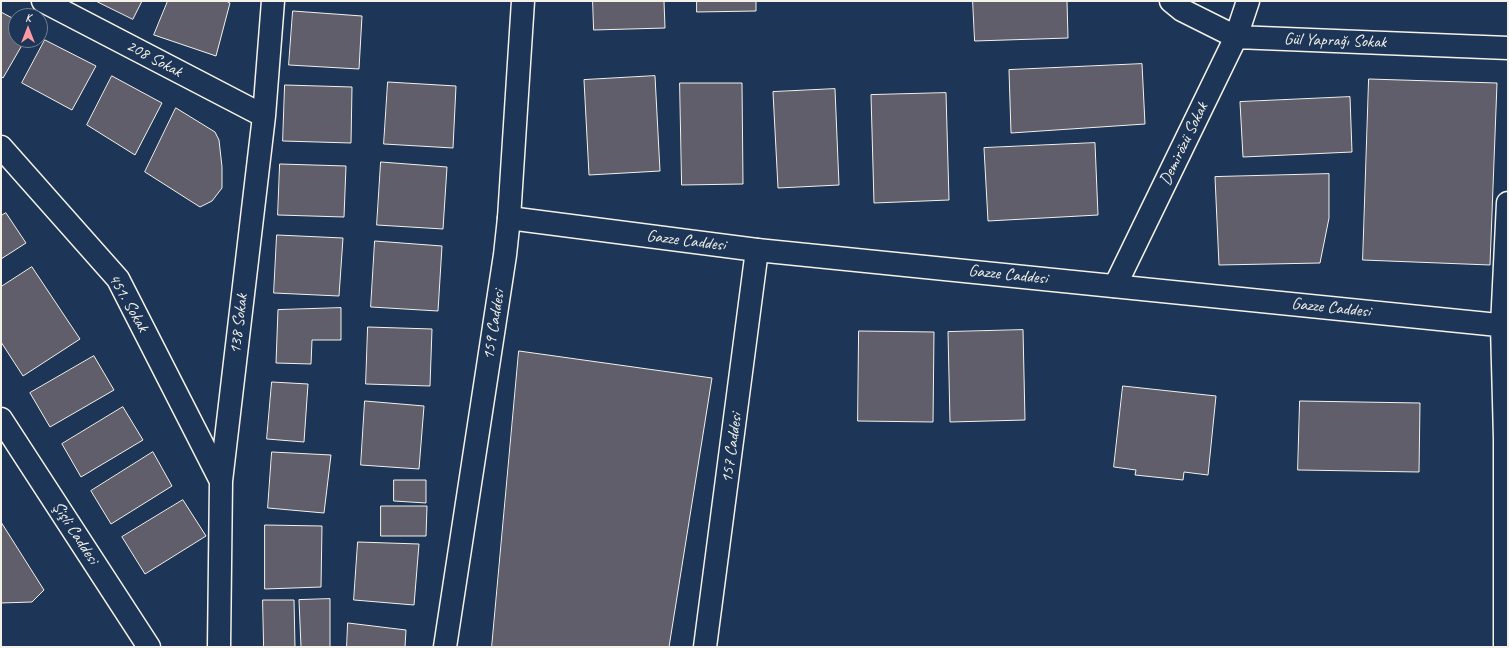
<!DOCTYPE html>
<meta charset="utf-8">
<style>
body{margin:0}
#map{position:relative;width:1509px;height:648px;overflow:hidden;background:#1d3557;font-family:Caveat,sans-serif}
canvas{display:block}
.frame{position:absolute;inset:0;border:2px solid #f4f1e8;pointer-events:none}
.north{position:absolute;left:8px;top:8px;width:40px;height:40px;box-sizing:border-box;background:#1d3557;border:1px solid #738091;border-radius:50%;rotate:0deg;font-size:11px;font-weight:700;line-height:16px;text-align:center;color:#f4f1e8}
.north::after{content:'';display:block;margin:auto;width:14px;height:18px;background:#ff9aa2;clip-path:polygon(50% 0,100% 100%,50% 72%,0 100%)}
</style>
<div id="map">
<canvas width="1509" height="648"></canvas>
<div class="frame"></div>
<div class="north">K</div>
</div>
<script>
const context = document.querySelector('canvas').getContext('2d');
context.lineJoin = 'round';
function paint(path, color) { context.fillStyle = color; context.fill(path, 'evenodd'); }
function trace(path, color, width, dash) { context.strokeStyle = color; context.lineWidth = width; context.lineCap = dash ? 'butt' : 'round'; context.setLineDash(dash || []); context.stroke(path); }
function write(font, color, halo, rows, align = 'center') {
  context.font = font + ' Caveat,sans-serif'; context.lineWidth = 4; context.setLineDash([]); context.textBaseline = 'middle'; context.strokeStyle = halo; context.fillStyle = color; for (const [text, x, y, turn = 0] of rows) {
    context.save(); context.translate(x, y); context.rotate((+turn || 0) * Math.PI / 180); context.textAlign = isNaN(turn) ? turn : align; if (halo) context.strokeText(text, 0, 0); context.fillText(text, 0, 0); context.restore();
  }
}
const building = new Path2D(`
 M 96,1 L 142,1 L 133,19 Z
 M 168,1 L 226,1 L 230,3 L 216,56 L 154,35 Z
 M 593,1 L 664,1 L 665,28 L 594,30 Z
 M 697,1 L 756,1 L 756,11 L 697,12 Z
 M 973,1 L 1067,1 L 1068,38 L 975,41 Z
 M 293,11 L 362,16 L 359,69 L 289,65 Z
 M 1,12 L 16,20 L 16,40 L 25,40 L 3,78 L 1,76 Z
 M 45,40 L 96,66 L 72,110 L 22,83 Z
 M 1142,64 L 1145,124 L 1011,133 L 1009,70 Z
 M 112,76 L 162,103 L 135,155 L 87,125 Z
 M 655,76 L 660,171 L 589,175 L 584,80 Z
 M 1369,79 L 1497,83 L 1490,265 L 1363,260 Z
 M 388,82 L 456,86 L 453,148 L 384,144 Z
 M 680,83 L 742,83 L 743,184 L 682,185 Z
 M 285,85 L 352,87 L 351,143 L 283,141 Z
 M 835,89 L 839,185 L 778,188 L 773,92 Z
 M 946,93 L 949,200 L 874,203 L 871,95 Z
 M 1350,97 L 1352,152 L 1243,157 L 1240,102 Z
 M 176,108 L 215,132 L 219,140 L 222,167 L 222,188 L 212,201 L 200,207 L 145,172 Z
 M 1095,143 L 1098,215 L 988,221 L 984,148 Z
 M 381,162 L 447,167 L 443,229 L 377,225 Z
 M 280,164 L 346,166 L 344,217 L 278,215 Z
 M 1329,174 L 1329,218 L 1320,263 L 1219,265 L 1215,177 Z
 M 6,213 L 26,243 L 1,259 L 1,216 Z
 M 277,235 L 343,238 L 339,296 L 274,293 Z
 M 375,241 L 442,246 L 438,311 L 371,307 Z
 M 32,267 L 80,339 L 23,376 L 1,342 L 1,287 Z
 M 341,308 L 341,340 L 312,340 L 311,364 L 276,363 L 278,310 Z
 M 368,327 L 432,329 L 430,386 L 366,384 Z
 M 1023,330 L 1025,420 L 950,422 L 948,332 Z
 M 859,331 L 934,332 L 933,422 L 858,421 Z
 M 519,351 L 712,378 L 669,647 L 492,647 Z
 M 94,356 L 114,390 L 50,427 L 30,393 Z
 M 272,382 L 308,384 L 304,442 L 267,439 Z
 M 1123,386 L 1216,396 L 1208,475 L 1184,472 L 1183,480 L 1135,475 L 1136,470 L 1114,467 Z
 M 365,401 L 424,406 L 419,469 L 361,465 Z
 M 1300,401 L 1420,403 L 1419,472 L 1298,470 Z
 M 123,407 L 143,440 L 81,477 L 62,444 Z
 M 153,452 L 172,486 L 111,524 L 91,491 Z
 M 272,452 L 331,455 L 324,513 L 268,508 Z
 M 394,480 L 426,480 L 426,503 L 394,501 Z
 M 183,500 L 206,536 L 145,574 L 122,537 Z
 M 381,506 L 427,506 L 426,536 L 381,536 Z
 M 1,522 L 44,590 L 32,602 L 1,603 Z
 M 265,525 L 322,526 L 321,587 L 265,589 Z
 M 358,542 L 419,544 L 414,605 L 354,600 Z
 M 330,599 L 330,647 L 301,647 L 299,600 Z
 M 263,600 L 294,600 L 295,647 L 264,647 Z
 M 348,623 L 406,630 L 405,647 L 347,647 Z`);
const minor = new Path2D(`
 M 43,1 L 264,116
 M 1171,1 L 1182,10 L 1236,37 L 1508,48
 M 1,147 L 118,279 L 221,481
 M 1115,286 L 1236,37 L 1248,1
 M 1502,326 L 1508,203
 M 1,419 L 149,647
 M 219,647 L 221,481 L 264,116 L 273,1
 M 445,647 L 505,255 L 509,218 L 523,1
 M 705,647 L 757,250`);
const secondary = new Path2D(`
 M 509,218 L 757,250 L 1508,326
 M 1502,326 L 1505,439 L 1505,647`);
const streetNames = [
 ["Gül Yaprağı Sokak",1335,41,2],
 ["208 Sokak",154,59,28],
 ["Demirözü Sokak",1184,144,-64],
 ["Gazze Caddesi",686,241,7],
 ["Gazze Caddesi",1008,275,6],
 ["451. Sokak",128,303,60],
 ["Gazze Caddesi",1331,308,6],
 ["138 Sokak",239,324,-83],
 ["159 Caddesi",494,325,-81],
 ["157 Caddesi",732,448,-82],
 ["Şişli Caddesi",75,533,57]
];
paint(building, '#605e6b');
trace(building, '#f4f1e8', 1);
trace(minor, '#f4f1e8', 25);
trace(secondary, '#f4f1e8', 25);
trace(minor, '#1d3557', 22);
trace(secondary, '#1d3557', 22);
write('17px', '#f4f1e8', '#1d3557', streetNames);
</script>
